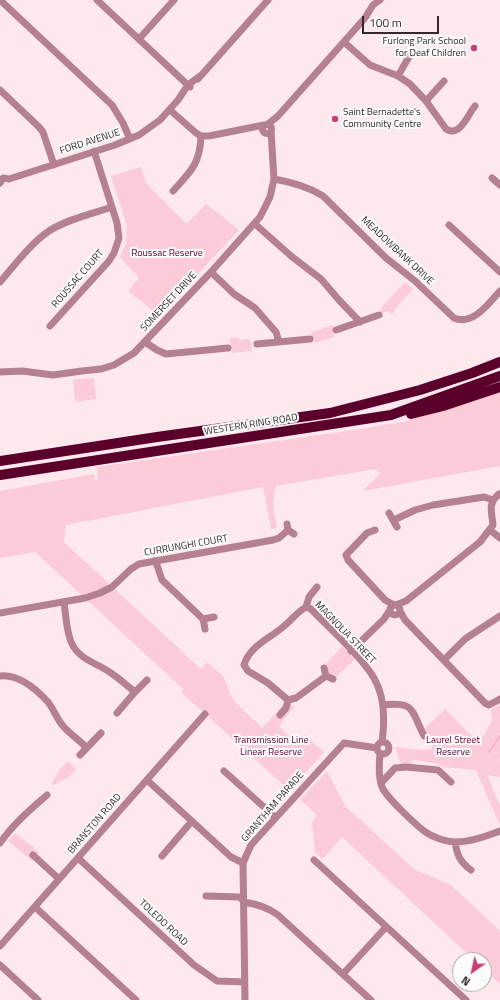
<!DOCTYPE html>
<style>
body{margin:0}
#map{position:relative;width:500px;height:1000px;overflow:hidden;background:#fce8ed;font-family:"Titillium Web",sans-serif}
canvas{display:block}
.north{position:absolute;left:452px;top:952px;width:40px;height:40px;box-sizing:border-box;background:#fbfbfb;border:1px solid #aba7a8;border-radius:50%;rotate:214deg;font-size:11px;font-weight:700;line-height:16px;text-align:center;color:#34282b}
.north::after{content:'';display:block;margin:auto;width:14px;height:18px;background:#c93e74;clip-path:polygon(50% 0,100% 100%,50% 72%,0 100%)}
.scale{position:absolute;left:362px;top:16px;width:77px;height:18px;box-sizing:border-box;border:2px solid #34282b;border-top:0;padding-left:5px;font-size:12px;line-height:14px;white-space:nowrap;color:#34282b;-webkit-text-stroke:3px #fbfbfb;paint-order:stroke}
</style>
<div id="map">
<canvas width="500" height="1000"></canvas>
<div class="north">N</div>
<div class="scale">100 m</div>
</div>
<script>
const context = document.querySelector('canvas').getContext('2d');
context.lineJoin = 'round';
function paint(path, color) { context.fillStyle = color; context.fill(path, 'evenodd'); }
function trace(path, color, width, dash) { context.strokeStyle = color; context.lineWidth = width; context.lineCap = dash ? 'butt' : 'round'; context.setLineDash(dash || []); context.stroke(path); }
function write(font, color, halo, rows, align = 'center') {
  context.font = font + ' "Titillium Web",sans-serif'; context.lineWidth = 4; context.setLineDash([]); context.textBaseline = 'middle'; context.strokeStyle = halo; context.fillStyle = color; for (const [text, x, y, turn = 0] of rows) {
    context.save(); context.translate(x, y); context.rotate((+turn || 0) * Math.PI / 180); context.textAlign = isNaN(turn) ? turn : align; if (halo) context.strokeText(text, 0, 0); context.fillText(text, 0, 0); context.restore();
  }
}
const green = new Path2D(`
 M 141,167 L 146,183 L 187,224 L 206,204 L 239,230 L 159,316 L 128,291 L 139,278 L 120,257 L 126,243 L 127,226 L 111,176 Z
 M 405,282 L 413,289 L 395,309 L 393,314 L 388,311 L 381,313 L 381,308 Z
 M 333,325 L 334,337 L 315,343 L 311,332 Z
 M 236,337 L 240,340 L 250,339 L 252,351 L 232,353 L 230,338 Z
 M 94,378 L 96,399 L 75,402 L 73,380 Z
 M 500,392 L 500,466 L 363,491 L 380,473 L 376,469 L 276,486 L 273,505 L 277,528 L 271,529 L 263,487 L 66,525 L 64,542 L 201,669 L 207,662 L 223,676 L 233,700 L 262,728 L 278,711 L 278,710 L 286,701 L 294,707 L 279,726 L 297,744 L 305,735 L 324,752 L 290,791 L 181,692 L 183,689 L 35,552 L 0,558 L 0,491 L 94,474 L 95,480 L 98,480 L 97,467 L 340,432 L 403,422 Z
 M 342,646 L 355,659 L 334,679 L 324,666 Z
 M 500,704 L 500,757 L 499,759 L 500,761 L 500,777 L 487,775 L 500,805 L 500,824 L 499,824 L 476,770 L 443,767 L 435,763 L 412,760 L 411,765 L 401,764 L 395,747 L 422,750 L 432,749 L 429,734 L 427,734 L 424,729 L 445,709 L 479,743 L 492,721 L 491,710 Z
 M 68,761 L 76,769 L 70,776 L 54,785 L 51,784 L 61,768 Z
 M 327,771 L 345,806 L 414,869 L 451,885 L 500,931 L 500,984 L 484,969 L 484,960 L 474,960 L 342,837 L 323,859 L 315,852 L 312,822 L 317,815 L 300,800 Z
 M 15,833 L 39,852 L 32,861 L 8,841 Z`);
const stream = new Path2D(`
 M 489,752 L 500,736`);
const minor = new Path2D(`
 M 0,0 L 112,105 L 123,123 L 130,139
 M 97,0 L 190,87
 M 139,39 L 174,0
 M 344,42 L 370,65 L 398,76 L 410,84 L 426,101 L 446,129 C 460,138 468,114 475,106
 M 398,76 L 410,55
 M 198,79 L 268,0
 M 0,90 L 39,127 L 43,132 L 54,165
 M 426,101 L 444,81
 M 170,110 L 196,133 L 201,136 L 209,136 L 264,125
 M 268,124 L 278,116 L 365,18 L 373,5 L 380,0
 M262.5 129a4.5 4.5 0 1 1 9 0a4.5 4.5 0 1 1-9 0Z
 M 492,178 L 500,185
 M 274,179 C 292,182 307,186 323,196 L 386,258 L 415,281 L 454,318 C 473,326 489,303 500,291
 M 0,183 L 3,178 L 9,179 L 115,145 L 139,135 L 160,120 L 178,100 L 188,85 L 200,76
 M 173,191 C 191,171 200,164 201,136
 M 255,224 L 291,256 L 321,279 L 339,300 L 360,322
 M 449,225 L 500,272
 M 211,272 L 234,294 L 255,308 L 276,332 L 279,342
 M 0,282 C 14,266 32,242 49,231 C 65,220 94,213 112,207
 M 50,326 L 109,261 L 114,253 L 119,238 L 117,223 L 94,151
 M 336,330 L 379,315
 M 145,342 L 157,350 L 166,354 L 228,348
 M 257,344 L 310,339
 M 0,372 L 22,371 L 53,375 L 82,371 L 101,369 L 114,365 L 134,353 L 211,272 L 260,217 L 270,197 L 274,179 L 271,131
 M 389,513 L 397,527
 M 394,520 L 415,510 L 433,505 L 484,497 L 493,500
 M 287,524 L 288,530 L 294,534
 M 375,530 L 367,533 L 346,555 L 348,560 L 385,600 L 394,605
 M 490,530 L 500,538
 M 154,561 L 157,565 L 162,580 L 203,619
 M 64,602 C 66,615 66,632 72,644 C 80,660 97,663 111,673 C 119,678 127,686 135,692
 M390 610a5 5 0 1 1 10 0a5 5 0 1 1-10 0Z
 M 396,605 L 406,601 L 480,542 L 493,525 C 492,512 487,504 499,494
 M 306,607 L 309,597 L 317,587
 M 400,611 L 405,620 L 485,703 L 489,705 L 500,699
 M 0,613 L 85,598 L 100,593 L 112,587 L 131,569 L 139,564 L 273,540 L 279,538 L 288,530
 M 205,629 L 203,619 L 214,617
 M 351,651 L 384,619 L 390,610
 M 444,660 L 465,639 L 500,616
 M 324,668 L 326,676 L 333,679
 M 0,676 C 19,674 36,689 48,702 C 54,710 57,719 63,726 C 70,734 79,740 86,747
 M 288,700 L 268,683 L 248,671 L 244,665 C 249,646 271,638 284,626 C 292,620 297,612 306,607 L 311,609 C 330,629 361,656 374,678 C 385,697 385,721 382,742
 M 288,700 L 296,698 L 326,676
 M 383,705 C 416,701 411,711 424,736
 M 117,713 L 135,692 L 147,680
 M 280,715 L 286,708 L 288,700
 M377 748a6 6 0 1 1 12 0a6 6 0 1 1-12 0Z
 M 380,754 C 379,764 378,777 382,787 C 387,798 414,823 424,831 C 432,837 446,842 456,842 C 471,842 486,836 500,831
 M 80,755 L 101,733
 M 224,771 L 275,817
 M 147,780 L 231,857 L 243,863
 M 381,783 L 395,768 L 406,767 L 438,770 L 451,782
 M 455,842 C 457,855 460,862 471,870
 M 0,843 C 13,824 30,810 47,795
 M 33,855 L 59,879
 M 162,856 L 192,821
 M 78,858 L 194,965 L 217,981 L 244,982
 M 314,860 L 466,1000
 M 206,896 L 240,897 L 244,902 C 257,904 267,907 278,915 L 371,1000
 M 35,907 L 136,1000
 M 0,946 L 205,714
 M 0,965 L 38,1000
 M 343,974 L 386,927
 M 245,1000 L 243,863 L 251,845 L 344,743 L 377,748`);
const highway = new Path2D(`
 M 411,414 L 443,406 L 500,387
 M 0,461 L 157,437 L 330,413 L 420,390 L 472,373 L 500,362
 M 0,475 L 391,415 L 500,376`);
const markers = [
 [474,48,4,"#c93e74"],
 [335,119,4,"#c93e74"]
];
const poiNames = [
 ["Furlong Park School",466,42],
 ["for Deaf Children",466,54],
 ["Saint Bernadette's",343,113,"left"],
 ["Community Centre",343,125,"left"]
];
const streetNames = [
 ["FORD AVENUE",90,142,-18],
 ["MEADOWBANK DRIVE",397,251,43],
 ["ROUSSAC COURT",78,279,-49],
 ["SOMERSET DRIVE",169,302,-47],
 ["WESTERN RING ROAD",251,425,-9],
 ["CURRUNGHI COURT",186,546,-10],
 ["MAGNOLIA STREET",345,633,46],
 ["GRANTHAM PARADE",273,807,-49],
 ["BRANSTON ROAD",95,824,-49],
 ["TOLEDO ROAD",163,923,43]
];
const parkNames = [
 ["Roussac Reserve",167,254],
 ["Transmission Line",271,741],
 ["Linear Reserve",271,753],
 ["Laurel Street",453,741],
 ["Reserve",453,753]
];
paint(green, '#fccbd8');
trace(stream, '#f8acc1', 1.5);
trace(minor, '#b5808f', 7);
trace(highway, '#5a002a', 10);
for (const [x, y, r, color] of markers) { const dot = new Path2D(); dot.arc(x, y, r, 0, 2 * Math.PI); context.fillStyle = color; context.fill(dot); trace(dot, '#fbfbfb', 1.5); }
write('10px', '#34282b', '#fbfbfb', poiNames, 'right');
write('10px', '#34282b', '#fbfbfb', streetNames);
write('10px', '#5b012b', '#fbfbfb', parkNames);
</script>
